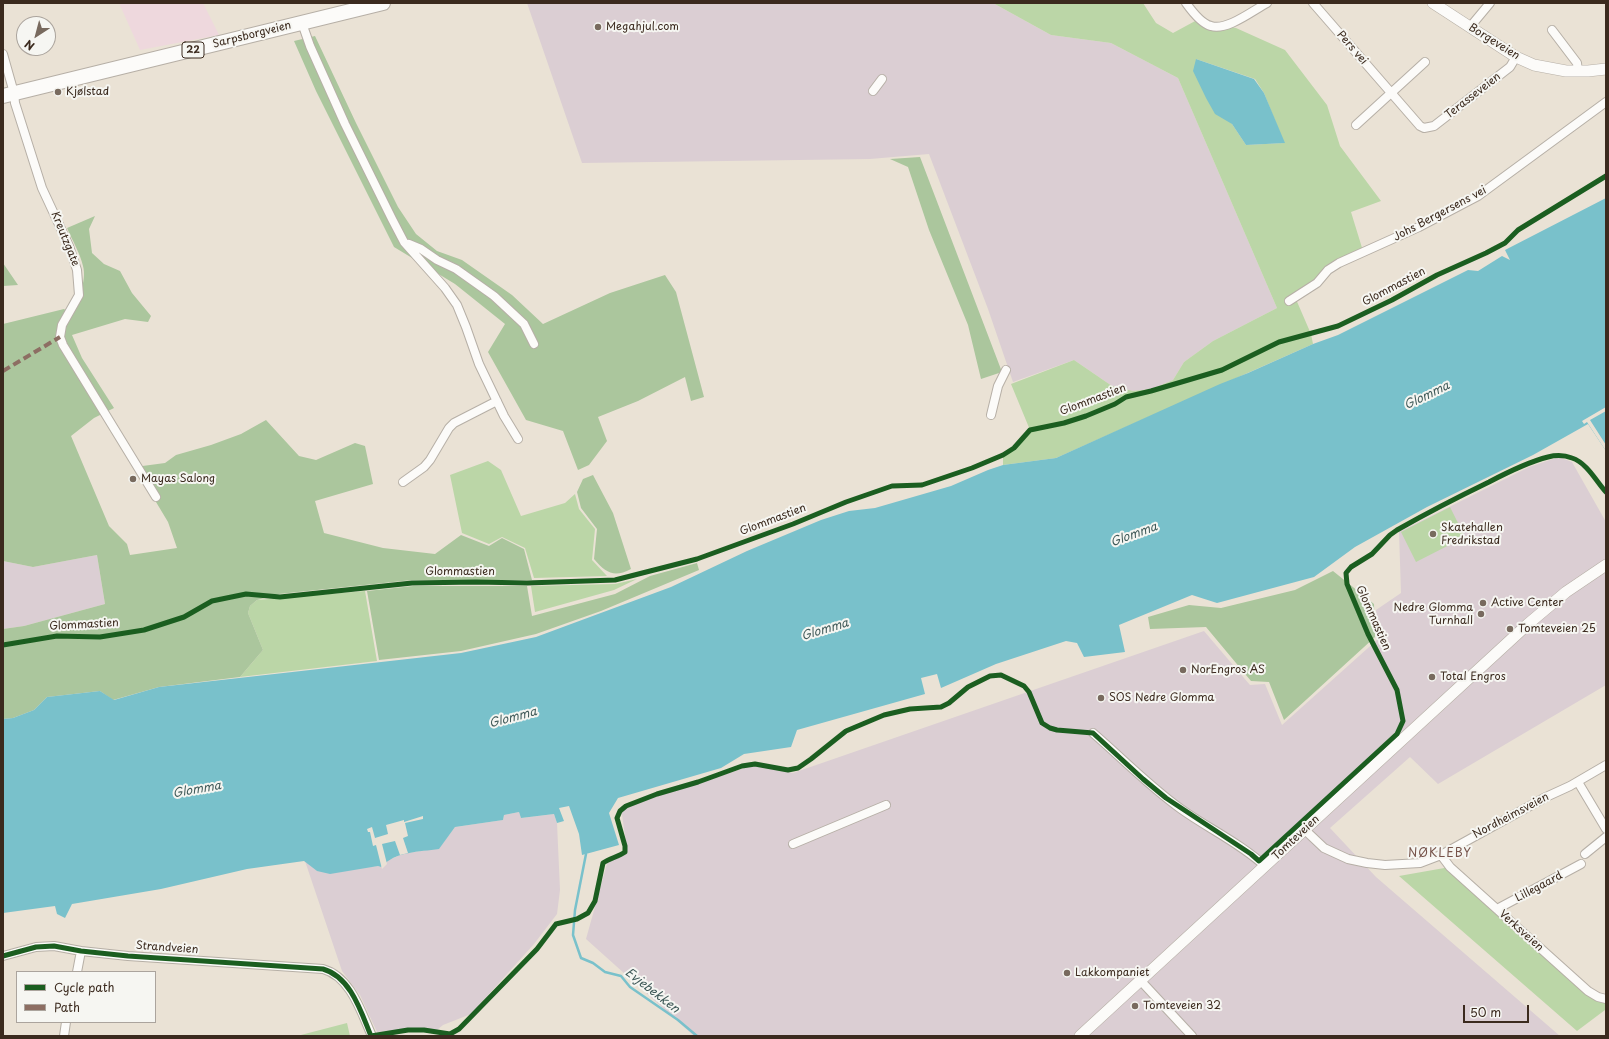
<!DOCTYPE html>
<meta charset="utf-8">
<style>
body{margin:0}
#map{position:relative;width:1609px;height:1039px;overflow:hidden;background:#eae2d5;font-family:"Playpen Sans",sans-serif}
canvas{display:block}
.frame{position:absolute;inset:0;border:4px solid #3b2a1e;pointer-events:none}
.legend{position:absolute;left:16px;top:971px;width:140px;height:52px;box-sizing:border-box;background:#f6f6f2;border:1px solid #aba49d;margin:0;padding:5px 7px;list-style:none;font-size:12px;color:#3b2a1e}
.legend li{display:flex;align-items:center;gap:8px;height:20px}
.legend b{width:20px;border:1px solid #aba49d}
.north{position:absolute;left:16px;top:16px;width:40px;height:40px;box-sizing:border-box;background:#f6f6f2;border:1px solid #aba49d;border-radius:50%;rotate:216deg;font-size:11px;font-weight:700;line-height:16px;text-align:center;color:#3b2a1e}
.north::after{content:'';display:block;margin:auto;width:14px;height:18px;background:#786a5e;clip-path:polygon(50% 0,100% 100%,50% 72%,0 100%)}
.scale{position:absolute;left:1463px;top:1005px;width:66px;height:18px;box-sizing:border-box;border:2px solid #3b2a1e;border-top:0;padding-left:5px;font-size:12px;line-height:14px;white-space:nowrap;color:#3b2a1e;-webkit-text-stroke:3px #f6f6f2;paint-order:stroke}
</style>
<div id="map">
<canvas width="1609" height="1039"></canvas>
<div class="frame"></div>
<ul class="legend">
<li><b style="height:5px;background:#1b5e20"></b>Cycle path</li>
<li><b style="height:5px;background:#8d6e63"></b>Path</li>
</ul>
<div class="north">N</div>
<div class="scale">50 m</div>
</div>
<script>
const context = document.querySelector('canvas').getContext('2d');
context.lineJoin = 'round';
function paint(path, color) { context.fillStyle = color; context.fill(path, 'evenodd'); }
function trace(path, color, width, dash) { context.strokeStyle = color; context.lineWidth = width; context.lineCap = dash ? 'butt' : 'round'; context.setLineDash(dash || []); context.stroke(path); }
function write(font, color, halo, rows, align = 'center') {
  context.font = font + ' "Playpen Sans",sans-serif'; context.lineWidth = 4; context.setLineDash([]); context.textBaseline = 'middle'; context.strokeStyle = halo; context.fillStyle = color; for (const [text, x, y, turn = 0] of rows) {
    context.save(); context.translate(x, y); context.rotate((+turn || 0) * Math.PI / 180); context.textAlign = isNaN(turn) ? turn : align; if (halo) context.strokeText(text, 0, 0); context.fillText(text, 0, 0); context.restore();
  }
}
const built = new Path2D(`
 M 119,3 L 203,3 L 219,35 L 140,50 Z`);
const industrial = new Path2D(`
 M 527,3 L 993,3 L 1051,35 L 1111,43 L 1178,78 L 1277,308 L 1213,341 L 1184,362 L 1173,380 L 1152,389 L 1133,391 L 1112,386 L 1074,360 L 1013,382 L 988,309 L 929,154 L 870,159 L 582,163 Z
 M 1559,457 L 1572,462 L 1606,522 L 1606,685 L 1438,784 L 1410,757 L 1330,828 L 1376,877 L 1560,1036 L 694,1036 L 586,939 L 608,860 L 627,849 L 621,808 L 757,764 L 793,773 L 1204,631 L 1250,685 L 1265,684 L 1282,725 L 1378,639 L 1376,610 L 1401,593 L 1399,532 L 1529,467 Z
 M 97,555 L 105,604 L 24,626 L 3,629 L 3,561 L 33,567 Z
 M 519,812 L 521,818 L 554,814 L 557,823 L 560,890 L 557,914 L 534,944 L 471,1014 L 443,1025 L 437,1030 L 377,1032 L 360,995 L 342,971 L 305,861 L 317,871 L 378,866 L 381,867 L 387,861 L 402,854 L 439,848 L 455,827 L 503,820 L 504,815 Z`);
const green = new Path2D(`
 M 993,3 L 1143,3 L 1156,23 L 1173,33 L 1197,20 L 1236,28 L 1285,50 L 1327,105 L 1340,146 L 1381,201 L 1351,212 L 1363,251 L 1339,263 L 1295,297 L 1311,334 L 1313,344 L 1056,458 L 1003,465 L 1003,455 L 1030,430 L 1011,384 L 1074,360 L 1112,386 L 1133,391 L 1152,389 L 1173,380 L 1184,362 L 1213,341 L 1277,308 L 1178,78 L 1111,43 L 1051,35 ZM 1196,59 L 1255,79 L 1264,93 L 1284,143 L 1246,145 L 1232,124 Z
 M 488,461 L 501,470 L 521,516 L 565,503 L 575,494 L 579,509 L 595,529 L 592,560 L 607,576 L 534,578 L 525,548 L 502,537 L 489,544 L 462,533 L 450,475 Z
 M 1450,507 L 1465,537 L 1416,562 L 1401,532 Z
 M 637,579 L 614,590 L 535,612 L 531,586 L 615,584 Z
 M 365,591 L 377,661 L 240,677 L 263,650 L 248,613 L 250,606 L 257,600 Z
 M 1450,867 L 1588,991 L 1606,999 L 1605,1010 L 1577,1031 L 1399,876 Z
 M 347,1023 L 350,1036 L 297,1036 Z`);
const forest = new Path2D(`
 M 315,36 L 356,123 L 398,207 L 416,234 L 437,251 L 462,260 L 512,295 L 543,324 L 610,293 L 665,275 L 676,292 L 704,397 L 691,401 L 685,377 L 638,401 L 598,417 L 607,441 L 589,465 L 578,470 L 563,431 L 526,420 L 488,352 L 505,324 L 455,284 L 394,247 L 316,91 L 294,41 Z
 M 920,157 L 1002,372 L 981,379 L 968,325 L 929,230 L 908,167 L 890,159 Z
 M 95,216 L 89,229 L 92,253 L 104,264 L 120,271 L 132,293 L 151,316 L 148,322 L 125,319 L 72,335 L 82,358 L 114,408 L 94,418 L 71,436 L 109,526 L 127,544 L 130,555 L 177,548 L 168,522 L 135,467 L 165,463 L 176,455 L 211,445 L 241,434 L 266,420 L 299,456 L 316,460 L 355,443 L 365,446 L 373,484 L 315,501 L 324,533 L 383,548 L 435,554 L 461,535 L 489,546 L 502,538 L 524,549 L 532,580 L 412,580 L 279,594 L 257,600 L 250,606 L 248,613 L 263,650 L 240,677 L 159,687 L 113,700 L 100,691 L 47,697 L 34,710 L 13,718 L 3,719 L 3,629 L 24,626 L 105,604 L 97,555 L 33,567 L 3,561 L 3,324 L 64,309 L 71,314 C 78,301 87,281 83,266 C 80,253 72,240 67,228 Z
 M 3,263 L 18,285 L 3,286 Z
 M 593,475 L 613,513 L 631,569 C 614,578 606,573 594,559 L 597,529 L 581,508 L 577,492 L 583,479 Z
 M 697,563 L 699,570 L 601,611 L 536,634 L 461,651 L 379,660 L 367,591 L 413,586 L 527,586 L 532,616 L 615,594 L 650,576 Z
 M 1333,571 L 1374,604 L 1375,637 L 1284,720 L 1269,682 L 1251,681 L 1206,627 L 1150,629 L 1148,617 L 1189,605 L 1221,608 L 1295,590 Z`);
const water = new Path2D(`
 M 1196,59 L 1254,79 L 1264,93 L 1285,143 L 1246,145 L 1232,124 L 1215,114 L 1206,98 L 1193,71 Z
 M 1606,198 L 1606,451 L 1588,424 L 1533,455 L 1427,507 L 1355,547 L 1314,577 L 1217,603 L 1192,595 L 1119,625 L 1125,652 L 1084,657 L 1077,643 L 1066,641 L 996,664 L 941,688 L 937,674 L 921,678 L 925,694 L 797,730 L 791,747 L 744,754 L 721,768 L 618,798 L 609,813 L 619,845 L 582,855 L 579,834 L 569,806 L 559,808 L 564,821 L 557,823 L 554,814 L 521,818 L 519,812 L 504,815 L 503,820 L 455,827 L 439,849 C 419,852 396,851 381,867 L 378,866 L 330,874 L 317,871 L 304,861 L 247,869 L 161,889 L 72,904 L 65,918 L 57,914 L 55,906 L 3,913 L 3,719 L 13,718 L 34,710 L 47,697 L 100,691 L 114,700 L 159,687 L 461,653 L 536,637 L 671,587 L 747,551 L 821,520 L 849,511 L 875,508 L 951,486 L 988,470 L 1003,465 L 1056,458 L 1220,384 L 1248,373 L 1313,344 L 1338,335 L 1468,270 L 1478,271 L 1502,256 L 1510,260 L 1505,250 Z`);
const pier = new Path2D(`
 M 1606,407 L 1606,411 L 1590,420 L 1606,445 L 1606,451 L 1587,422 L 1584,424 L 1582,421 Z
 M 423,816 L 423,819 L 405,823 L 408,836 L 403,838 L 408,853 L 400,855 L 395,841 L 382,844 L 387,864 L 382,869 L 376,845 L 373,846 L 370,832 L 368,832 L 367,829 L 372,827 L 375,838 L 388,834 L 386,825 L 404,820 L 404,822 Z`);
const stream = new Path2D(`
 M 586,854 L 575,910 L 573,935 L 581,958 L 593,963 L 605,972 L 621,976 L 630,987 L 678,1020 L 697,1036`);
const street = new Path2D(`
 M 1186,3 C 1191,10 1202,24 1211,26 C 1227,31 1252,11 1267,3
 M 1313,3 L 1420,126 L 1424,128 L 1434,126 L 1510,67 L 1516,57
 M 302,23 L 310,46 L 345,124 L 392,219 L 404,242 L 445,288 L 457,305 L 466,327 L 479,364 L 504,416 L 518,439
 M 1470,27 L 1490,3
 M 1552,30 L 1577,63 L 1578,71
 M 3,54 L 14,93 L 15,103 L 42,188 L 69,246 L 77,270 L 79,295 L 62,325 L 60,337 L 63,345 L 156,497
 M 873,91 L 882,79
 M 1356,125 L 1425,62
 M 409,244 L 421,249 L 437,260 L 456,269 L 494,296 L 524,324 L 534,344
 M 1289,301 L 1317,283 L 1328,270 L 1339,263 L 1419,227 L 1478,196 L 1606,102
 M 991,415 L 998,386 L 1006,370
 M 403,482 L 424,467 L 430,460 L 449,428 L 454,423 L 497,401
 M 1093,733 C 1122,758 1149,786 1181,809 C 1209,829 1240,843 1265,866
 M 1578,782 L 1606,829
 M 1305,830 L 1324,848 L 1348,859 L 1367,863 L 1385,865 L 1420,863 L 1441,855 L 1546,797 L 1570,786 L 1606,765
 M 793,844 L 886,805
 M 1585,854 L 1606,837
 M 1441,855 L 1450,867 L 1588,991 L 1598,997 L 1606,999
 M 1497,909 L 1581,864
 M 3,956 L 36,947 L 54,946 L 81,951 L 128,956 L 323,969 C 351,977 361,1012 372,1036
 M 77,972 L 81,951
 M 1140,980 L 1192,1036
 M 64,1036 L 66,1022`);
const secondary = new Path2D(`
 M 1433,3 L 1516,57 L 1534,65 L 1566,71 L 1588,71 L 1606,69
 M 1080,1036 L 1528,624 L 1566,592 L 1606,565`);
const highway = new Path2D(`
 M 3,96 L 383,3`);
const quiet = new Path2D(`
 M 3,371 L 60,337`);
const cycleway = new Path2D(`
 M 3,645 L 57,636 L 100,637 L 144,630 L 184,617 L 212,601 L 246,594 L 280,597 L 412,583 L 476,582 L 527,583 L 615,580 L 697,559 L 793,524 L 846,502 L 892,486 L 922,485 L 972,468 L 1003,455 L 1014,448 L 1030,430 L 1064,423 L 1086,416 L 1115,404 L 1126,397 L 1151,391 L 1222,370 L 1279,342 L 1338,326 L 1392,300 L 1437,275 L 1486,253 L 1505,243 L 1518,230 L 1606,176
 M 3,956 L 36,947 L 54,946 L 81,951 L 128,956 L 323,969 C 351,977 361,1012 371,1036 L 408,1030 L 424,1030 L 450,1034 L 459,1029 L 537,949 L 556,924 L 577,919 L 588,913 L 595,901 L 603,863 C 610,858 618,857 625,852 L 625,846 L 617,818 L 620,811 L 626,806 L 657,794 L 698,782 L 742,766 L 755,764 L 788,770 L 798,768 L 811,759 L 846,731 L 884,715 L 910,709 L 941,707 L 949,703 L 968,687 L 990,676 L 1001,675 L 1024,686 L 1029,692 L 1042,723 L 1050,728 L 1057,730 L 1093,733 L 1143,779 L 1166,798 L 1251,854 L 1259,861 L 1397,734 L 1403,721 L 1397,690 L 1368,634 L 1347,584 L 1346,573 L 1351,567 L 1372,554 L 1390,535 L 1397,530 C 1427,513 1458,497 1489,482 C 1508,472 1528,462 1548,457 C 1556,455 1564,455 1572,458 C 1587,463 1596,481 1606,492`);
const markers = [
 [598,27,4,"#786a5e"],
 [58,92,4,"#786a5e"],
 [133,479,4,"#786a5e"],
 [1433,534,4,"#786a5e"],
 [1483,603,4,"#786a5e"],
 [1481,614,4,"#786a5e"],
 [1510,629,4,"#786a5e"],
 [1183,670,4,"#786a5e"],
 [1432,677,4,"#786a5e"],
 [1101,698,4,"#786a5e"],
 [1067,973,4,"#786a5e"],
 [1135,1006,4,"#786a5e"]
];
const shields = [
 [193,50,22]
];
const shieldNames = [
 ["22",193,50]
];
const poiNames = [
 ["Megahjul.com",606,27],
 ["Kjølstad",66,92],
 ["Mayas Salong",141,479],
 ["Skatehallen",1441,528],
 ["Fredrikstad",1441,541],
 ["Active Center",1491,603],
 ["Nedre Glomma",1473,608,"right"],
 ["Turnhall",1473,621,"right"],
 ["Tomteveien 25",1518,629],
 ["NorEngros AS",1191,670],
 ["Total Engros",1440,677],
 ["SOS Nedre Glomma",1109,698],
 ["Lakkompaniet",1075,973],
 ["Tomteveien 32",1143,1006]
];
const streetNames = [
 ["Sarpsborgveien",252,35,-14],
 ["Borgeveien",1494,42,32],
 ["Pers vei",1352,48,49],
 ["Terasseveien",1473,96,-38],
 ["Johs Bergersens vei",1440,214,-28],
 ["Kreutzgate",65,239,68],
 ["Glommastien",1394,287,-28],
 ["Glommastien",1093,400,-21],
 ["Glommastien",773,520,-21],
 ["Glommastien",460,572],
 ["Glommastien",1373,618,66],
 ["Glommastien",84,625,-3],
 ["Nordheimsveien",1511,816,-28],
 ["Tomteveien",1296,838,-43],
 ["Lillegaard",1539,887,-28],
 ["Verksveien",1521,931,42],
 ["Strandveien",167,948,4]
];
const waterNames = [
 ["Glomma",1427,396,-26],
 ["Glomma",1134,535,-20],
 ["Glomma",825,630,-17],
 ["Glomma",513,718,-15],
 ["Glomma",197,790,-10],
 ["Evjebekken",652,991,38]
];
const neighbourhoodNames = [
 ["NØKLEBY",1440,854]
];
paint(built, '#eed8dd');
paint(industrial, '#dbced3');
paint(green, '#bbd6a7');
paint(forest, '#abc69d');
paint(water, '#79c1cb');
paint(pier, '#eae2d5');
trace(stream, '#79c1cb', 2.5);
trace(street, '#b6afa6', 10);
trace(secondary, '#b6afa6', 12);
trace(highway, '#b6afa6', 16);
trace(street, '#fcfbf9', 8);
trace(secondary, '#fcfbf9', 11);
trace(highway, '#fcfbf9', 14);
trace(quiet, '#8d6e63', 4, [8, 4]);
trace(cycleway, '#1b5e20', 5);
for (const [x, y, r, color] of markers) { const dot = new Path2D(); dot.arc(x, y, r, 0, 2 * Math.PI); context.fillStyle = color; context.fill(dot); trace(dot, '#f6f6f2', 1.5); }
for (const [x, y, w] of shields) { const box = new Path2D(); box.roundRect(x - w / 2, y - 8, w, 16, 3); context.fillStyle = '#f6f6f2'; context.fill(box); trace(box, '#3b2a1e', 1); }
write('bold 10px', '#3b2a1e', null, shieldNames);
write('11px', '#3b2a1e', '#f6f6f2', poiNames, 'left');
write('11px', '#3b2a1e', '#f6f6f2', streetNames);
write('italic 12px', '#405a59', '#f6f6f2', waterNames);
context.letterSpacing = '1px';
write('12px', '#76534a', '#f6f6f2', neighbourhoodNames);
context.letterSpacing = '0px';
</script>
